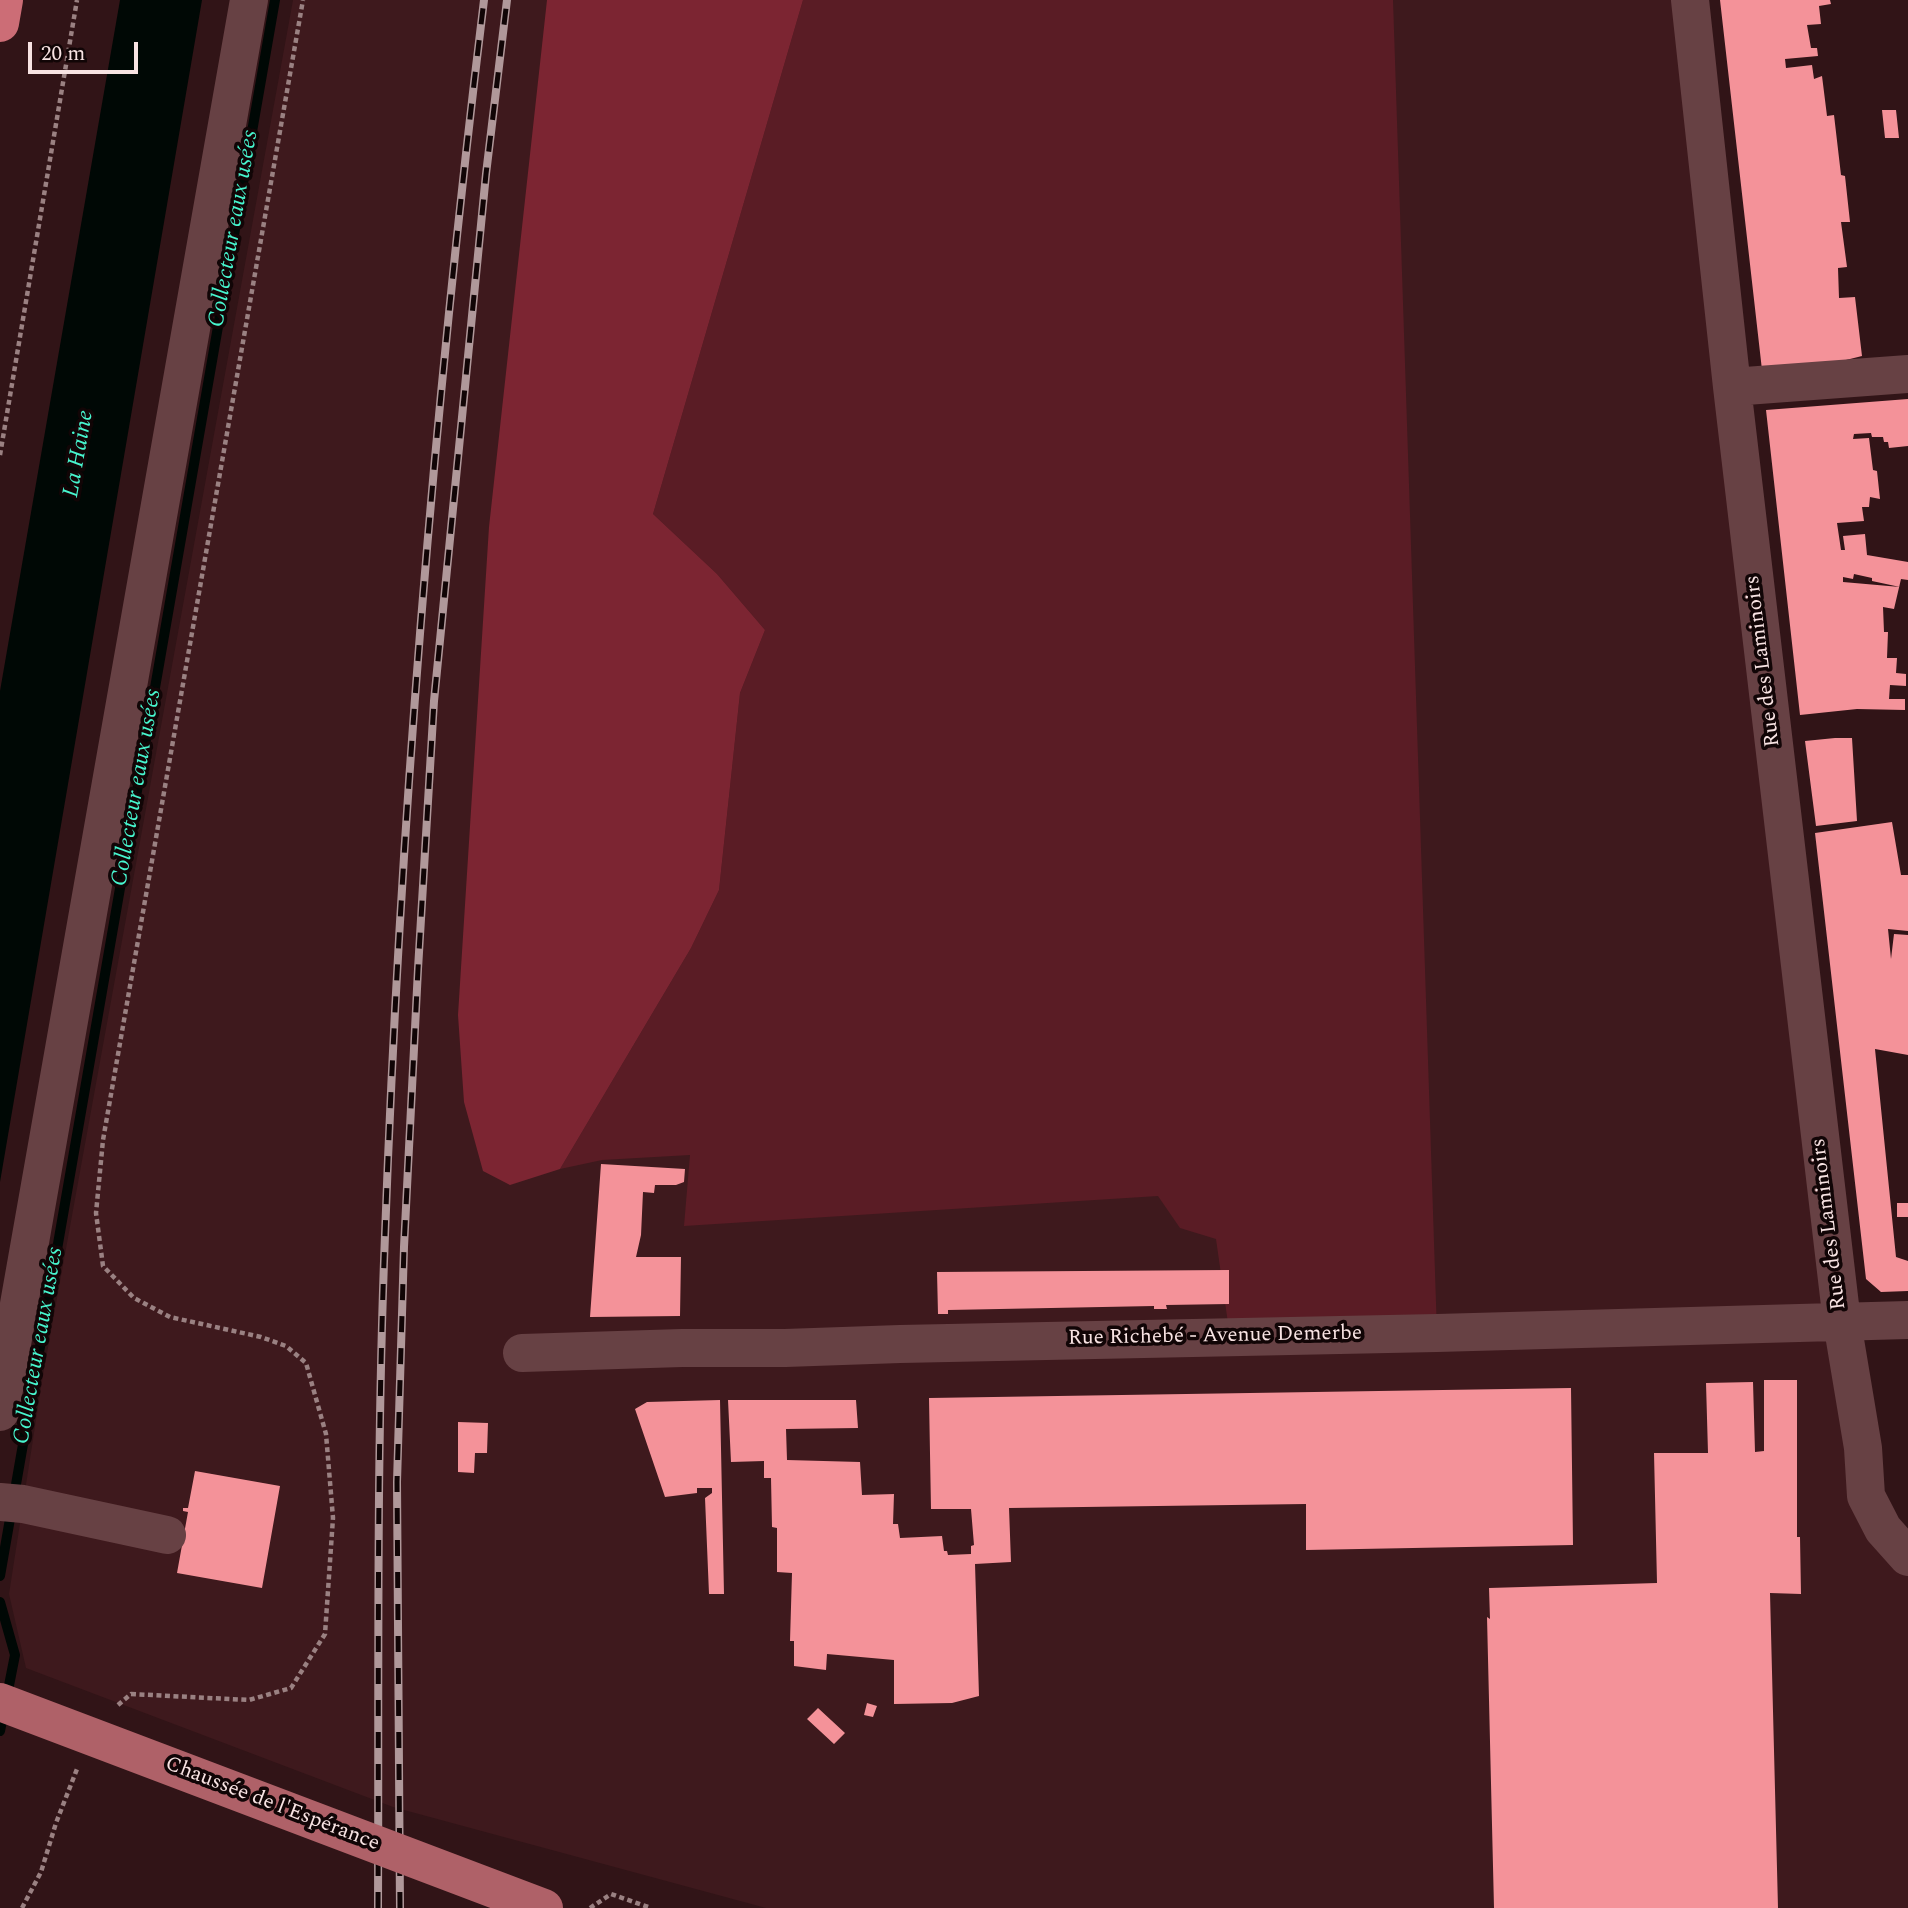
<!DOCTYPE html>
<meta charset="utf-8">
<style>
body{margin:0}
#map{position:relative;width:1908px;height:1908px;overflow:hidden;background:#311417;font-family:Spectral,serif}
canvas{display:block}
.scale{position:absolute;left:28px;top:42px;width:110px;height:32px;box-sizing:border-box;border:4px solid #f8e3e3;border-top:0;padding-left:9px;font-size:21px;line-height:24px;white-space:nowrap;color:#f8e3e3;-webkit-text-stroke:5px #110506;paint-order:stroke}
</style>
<div id="map">
<canvas width="1908" height="1908"></canvas>
<div class="scale">20 m</div>
</div>
<script>
const context = document.querySelector('canvas').getContext('2d');
context.lineJoin = 'round';
function paint(path, color) { context.fillStyle = color; context.fill(path, 'evenodd'); }
function trace(path, color, width, dash) { context.strokeStyle = color; context.lineWidth = width; context.lineCap = dash ? 'butt' : 'round'; context.setLineDash(dash || []); context.stroke(path); }
function write(font, color, halo, rows, align = 'center') {
  context.font = font + ' Spectral,serif'; context.lineWidth = 7; context.setLineDash([]); context.textBaseline = 'middle'; context.strokeStyle = halo; context.fillStyle = color; for (const [text, x, y, turn = 0] of rows) {
    context.save(); context.translate(x, y); context.rotate((+turn || 0) * Math.PI / 180); context.textAlign = isNaN(turn) ? turn : align; if (halo) context.strokeText(text, 0, 0); context.fillText(text, 0, 0); context.restore();
  }
}
const built = new Path2D(`
 M 293,0 L 1690,0 L 1863,1448 L 1908,1557 L 1908,1908 L 766,1908 L 393,1807 L 26,1668 L 9,1594 L 43,1375 Z`);
const green = new Path2D(`
 M 803,0 L 1393,0 L 1437,1333 L 1230,1337 L 1216,1239 L 1180,1228 L 1158,1196 L 684,1226 L 690,1155 L 602,1160 L 560,1169 L 691,948 L 719,890 L 740,693 L 765,630 L 717,574 L 653,514 Z`);
const forest = new Path2D(`
 M 547,0 L 803,0 L 653,514 L 717,574 L 765,630 L 740,693 L 719,890 L 691,948 L 560,1169 L 510,1185 L 483,1171 L 464,1102 L 458,1015 L 489,527 Z`);
const water = new Path2D(`
 M 120,0 L 202,0 L 0,1182 L 0,691 Z`);
const stream = new Path2D(`
 M 0,1576 L 275,0
 M 0,1602 L 15,1655 L 0,1731`);
const building = new Path2D(`
 M 1720,0 L 1830,0 L 1831,4 L 1819,6 L 1821,24 L 1807,25 L 1811,48 L 1817,48 L 1818,56 L 1785,59 L 1786,68 L 1812,65 L 1814,79 L 1822,76 L 1827,116 L 1834,115 L 1841,175 L 1845,176 L 1850,222 L 1841,222 L 1847,267 L 1838,268 L 1839,298 L 1855,297 L 1862,356 L 1846,360 L 1762,370 Z
 M 1882,110 L 1896,110 L 1899,138 L 1885,138 Z
 M 1908,399 L 1908,446 L 1889,448 L 1888,442 L 1884,442 L 1883,437 L 1872,437 L 1871,433 L 1854,434 L 1853,439 L 1869,438 L 1873,470 L 1877,471 L 1880,499 L 1870,497 L 1869,507 L 1862,507 L 1864,521 L 1837,523 L 1841,550 L 1845,550 L 1843,536 L 1865,534 L 1867,555 L 1908,562 L 1908,580 L 1901,579 L 1894,609 L 1883,607 L 1884,632 L 1888,632 L 1887,658 L 1897,658 L 1896,673 L 1906,674 L 1906,686 L 1890,685 L 1889,699 L 1905,699 L 1905,710 L 1857,709 L 1800,715 L 1766,410 ZM 1854,574 L 1872,578 L 1872,581 L 1900,587 L 1843,582 L 1843,577 L 1853,579 Z
 M 1835,738 L 1852,738 L 1857,821 L 1816,826 L 1805,741 Z
 M 1892,822 L 1901,875 L 1908,875 L 1908,931 L 1888,929 L 1891,959 L 1894,934 L 1908,935 L 1908,1055 L 1875,1049 L 1896,1257 L 1908,1261 L 1908,1291 L 1881,1292 L 1866,1279 L 1815,833 Z
 M 601,1164 L 685,1169 L 684,1182 L 676,1185 L 655,1185 L 654,1193 L 643,1192 L 641,1235 L 636,1257 L 681,1257 L 680,1316 L 590,1317 Z
 M 1897,1203 L 1908,1203 L 1908,1217 L 1897,1217 Z
 M 1229,1270 L 1229,1304 L 1166,1305 L 1167,1309 L 1154,1309 L 1154,1306 L 948,1310 L 948,1314 L 938,1314 L 937,1272 Z
 M 1764,1380 L 1797,1380 L 1797,1537 L 1800,1537 L 1801,1594 L 1770,1593 L 1778,1908 L 1494,1908 L 1487,1617 L 1490,1619 L 1489,1588 L 1657,1583 L 1654,1453 L 1708,1453 L 1706,1383 L 1753,1382 L 1755,1452 L 1764,1451 Z
 M 1571,1388 L 1573,1545 L 1306,1550 L 1306,1504 L 1009,1508 L 1011,1562 L 975,1564 L 979,1696 L 952,1703 L 894,1704 L 894,1660 L 827,1654 L 826,1670 L 794,1666 L 794,1641 L 790,1641 L 792,1573 L 777,1572 L 777,1528 L 772,1527 L 771,1478 L 764,1478 L 764,1461 L 731,1462 L 728,1400 L 856,1400 L 858,1428 L 786,1429 L 787,1460 L 860,1462 L 862,1495 L 894,1494 L 893,1524 L 898,1524 L 900,1538 L 942,1536 L 944,1551 L 947,1551 L 948,1555 L 971,1554 L 971,1546 L 974,1545 L 971,1509 L 931,1509 L 929,1398 Z
 M 720,1400 L 724,1594 L 709,1594 L 705,1498 L 712,1493 L 712,1488 L 697,1488 L 697,1493 L 665,1497 L 635,1409 L 647,1402 Z
 M 458,1422 L 488,1423 L 487,1453 L 475,1453 L 474,1473 L 458,1472 Z
 M 195,1471 L 280,1486 L 262,1588 L 177,1573 L 188,1512 L 183,1511 L 183,1508 L 188,1508 Z
 M 867,1703 L 877,1706 L 873,1717 L 864,1715 Z
 M 818,1708 L 845,1733 L 834,1744 L 807,1719 Z`);
const path = new Path2D(`
 M 0,455 L 77,0
 M 118,1705 L 131,1694 L 249,1700 L 291,1688 L 325,1634 L 333,1518 L 326,1434 L 306,1363 L 286,1346 L 261,1337 L 170,1317 L 134,1298 L 103,1266 L 96,1213 L 103,1140 L 303,0
 M 22,1908 L 41,1872 L 56,1823 L 77,1769
 M 590,1908 L 611,1894 L 651,1908`);
const minor = new Path2D(`
 M 1690,0 L 1732,387 L 1842,1322 L 1863,1448 L 1866,1496 L 1883,1529 L 1908,1557
 M 1732,387 L 1908,374
 M 522,1353 L 682,1348 L 785,1348 L 900,1344 L 1437,1333 L 1908,1320
 M 0,1412 L 249,0
 M 0,1502 L 23,1504 L 167,1535`);
const highway = new Path2D(`
 M 0,23 L 4,0`);
const rail = new Path2D(`
 M 378,1908 C 379,1684 376,1459 385,1235 C 400,824 434,409 484,0
 M 400,1908 L 397,1482 L 404,1247 L 418,969 L 434,701 L 486,174 L 507,0`);
const majorBridge = new Path2D(`
 M 0,1702 L 544,1908`);
const streetNames = [
 ["Rue des Laminoirs",1764,661,-97],
 ["Rue des Laminoirs",1830,1224,-97],
 ["Rue Richebé - Avenue Demerbe",1215,1337,-1],
 ["Chaussée de l'Espérance",272,1805,21]
];
const waterNames = [
 ["Collecteur eaux usées",235,229,-80],
 ["La Haine",80,454,-80],
 ["Collecteur eaux usées",138,788,-80],
 ["Collecteur eaux usées",40,1346,-80]
];
paint(built, '#3e191d');
paint(green, '#5a1c25');
paint(forest, '#7c2532');
paint(water, '#000805');
trace(stream, '#000805', 10);
paint(building, '#f49299');
trace(path, '#9a8182', 4.5, [5, 3.5]);
trace(minor, '#674144', 38);
trace(highway, '#cc6d76', 38);
trace(rail, '#b0989a', 8);
trace(rail, '#110506', 5, [16]);
trace(majorBridge, '#af6168', 38);
write('21px', '#f8e3e3', '#110506', streetNames);
write('italic 23px', '#47f5ce', '#110506', waterNames);
</script>
